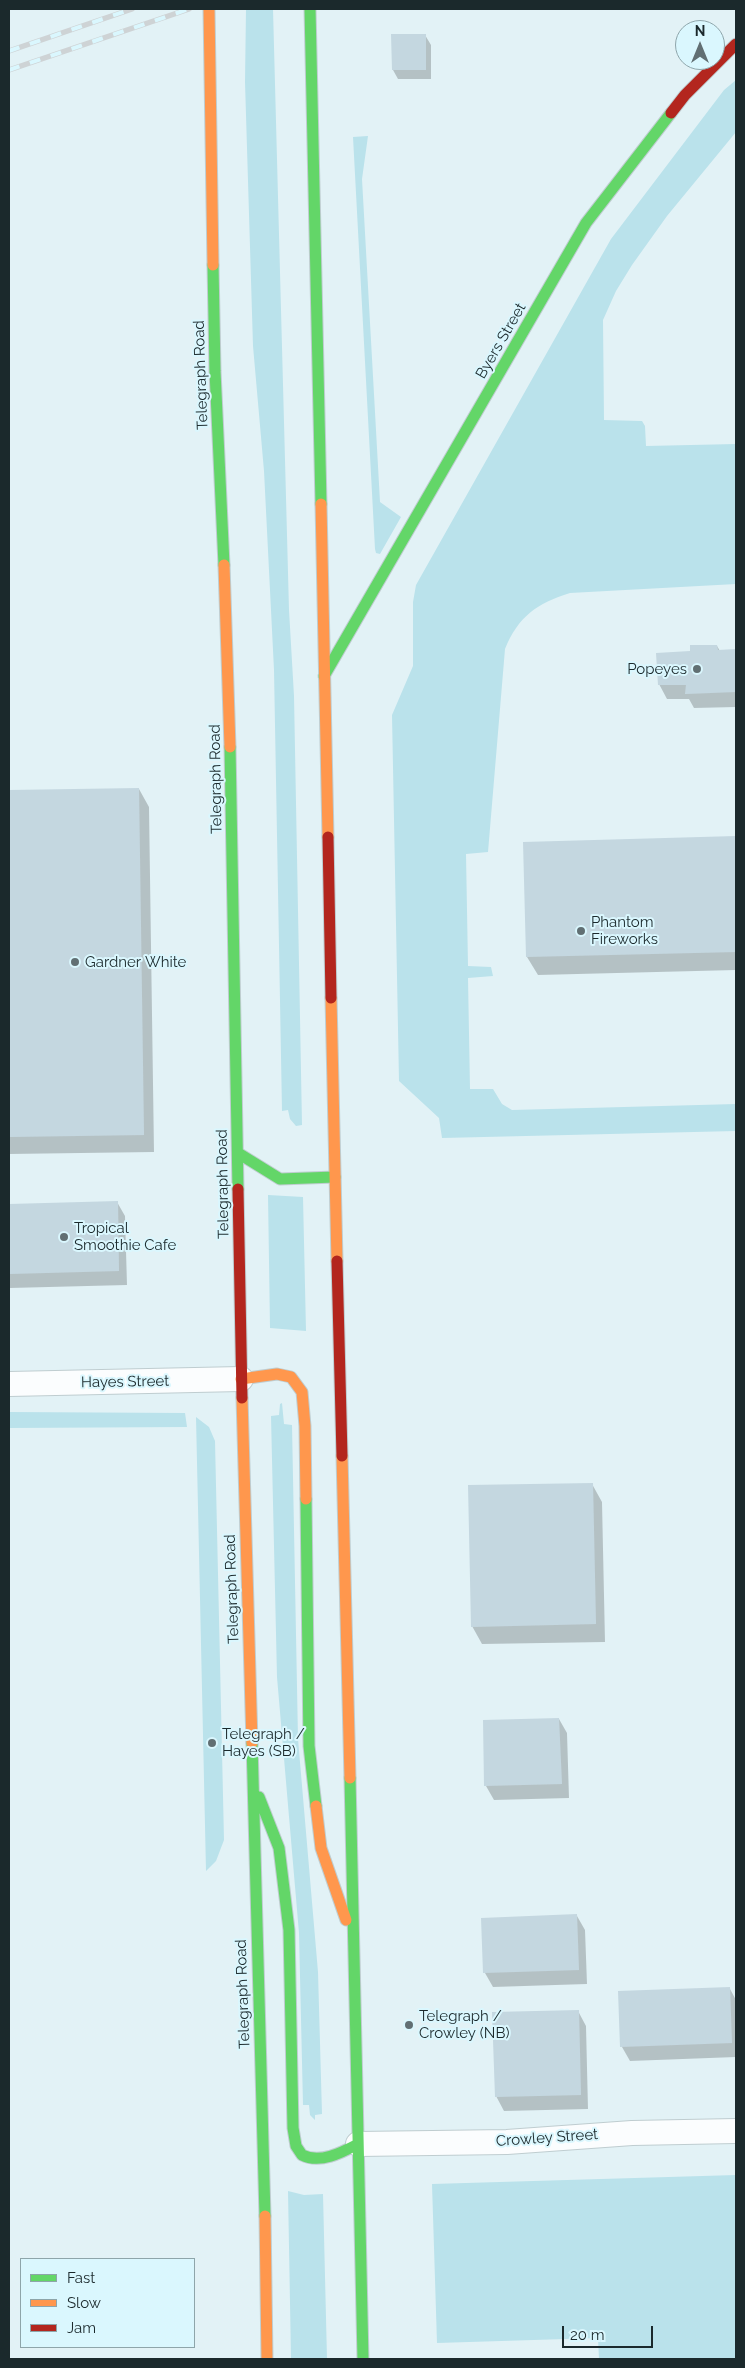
<!DOCTYPE html>
<style>
body{margin:0}
#map{position:relative;width:745px;height:2368px;overflow:hidden;background:#e2f2f6;font-family:Raleway,sans-serif}
canvas{display:block}
.frame{position:absolute;inset:0;border:10px solid #1b292c;pointer-events:none}
.legend{position:absolute;left:20px;top:2258px;width:175px;height:90px;box-sizing:border-box;background:#daf7fe;border:1px solid #8ea5aa;margin:0;padding:6px 9px;list-style:none;font-size:15px;color:#1b292c}
.legend li{display:flex;align-items:center;gap:10px;height:25px}
.legend b{width:25px;border:1px solid #8ea5aa}
.north{position:absolute;left:675px;top:20px;width:50px;height:50px;box-sizing:border-box;background:#daf7fe;border:1px solid #8ea5aa;border-radius:50%;rotate:0deg;font-size:14px;font-weight:700;line-height:20px;text-align:center;color:#1b292c}
.north::after{content:'';display:block;margin:auto;width:18px;height:22px;background:#616f73;clip-path:polygon(50% 0,100% 100%,50% 72%,0 100%)}
.scale{position:absolute;left:562px;top:2326px;width:91px;height:22px;box-sizing:border-box;border:2px solid #1b292c;border-top:0;padding-left:6px;font-size:15px;line-height:18px;white-space:nowrap;color:#1b292c;-webkit-text-stroke:4px #daf7fe;paint-order:stroke}
</style>
<div id="map">
<canvas width="745" height="2368"></canvas>
<div class="frame"></div>
<ul class="legend">
<li><b style="height:6px;background:#63d668"></b>Fast</li>
<li><b style="height:6px;background:#ff974d"></b>Slow</li>
<li><b style="height:6px;background:#b3261e"></b>Jam</li>
</ul>
<div class="north">N</div>
<div class="scale">20 m</div>
</div>
<script>
const context = document.querySelector('canvas').getContext('2d');
context.lineJoin = 'round';
function paint(path, color) { context.fillStyle = color; context.fill(path, 'evenodd'); }
function trace(path, color, width, dash) { context.strokeStyle = color; context.lineWidth = width; context.lineCap = dash ? 'butt' : 'round'; context.setLineDash(dash || []); context.stroke(path); }
function write(font, color, halo, rows, align = 'center') {
  context.font = font + ' Raleway,sans-serif'; context.lineWidth = 4; context.setLineDash([]); context.textBaseline = 'middle'; context.strokeStyle = halo; context.fillStyle = color; for (const [text, x, y, turn = 0] of rows) {
    context.save(); context.translate(x, y); context.rotate((+turn || 0) * Math.PI / 180); context.textAlign = isNaN(turn) ? turn : align; if (halo) context.strokeText(text, 0, 0); context.fillText(text, 0, 0); context.restore();
  }
}
const green = new Path2D(`
 M 246,9 L 273,9 L 289,610 L 294,696 L 302,1125 L 296,1126 L 290,1119 L 288,1110 L 282,1111 L 274,670 L 264,471 L 253,346 L 245,82 Z
 M 736,80 L 736,132 L 667,216 L 632,265 L 616,291 L 603,320 L 604,420 L 642,421 L 645,426 L 646,446 L 736,444 L 736,584 L 570,593 C 537,603 518,617 505,649 L 488,852 L 466,854 L 468,966 L 491,967 L 493,976 L 468,978 L 470,1089 L 493,1089 L 502,1104 L 512,1110 L 736,1104 L 736,1131 L 442,1138 L 439,1118 L 399,1081 L 392,715 L 413,666 L 413,602 L 416,585 L 611,239 L 724,90 Z
 M 368,136 L 362,179 L 380,502 L 401,517 L 380,554 L 376,553 L 375,549 L 353,137 Z
 M 268,1195 L 303,1197 L 306,1331 L 270,1328 Z
 M 282,1403 L 284,1424 L 292,1425 L 298,1739 L 318,1972 L 322,2114 L 315,2115 L 315,2120 L 310,2115 L 309,2105 L 303,2105 L 299,1933 L 277,1677 L 271,1416 L 279,1415 L 280,1404 Z
 M 9,1412 L 185,1413 L 187,1427 L 9,1428 Z
 M 196,1417 L 209,1427 L 215,1441 L 224,1840 L 216,1861 L 206,1871 Z
 M 736,2175 L 736,2359 L 599,2359 L 598,2338 L 437,2343 L 432,2184 Z
 M 288,2191 L 304,2195 L 323,2194 L 327,2359 L 291,2359 Z`);
const shadow = new Path2D(`
 M 425,35 L 431,45 L 431,79 L 398,79 L 393,70 Z
 M 717,646 L 720,651 L 736,650 L 736,707 L 694,708 L 689,699 L 667,699 L 659,684 L 691,652 Z
 M 139,789 L 149,807 L 154,1152 L 9,1154 L 9,791 Z
 M 736,837 L 736,970 L 538,975 L 527,957 L 524,843 Z
 M 117,1202 L 125,1216 L 127,1285 L 10,1288 L 9,1205 Z
 M 592,1484 L 602,1502 L 605,1642 L 482,1644 L 472,1626 Z
 M 559,1719 L 567,1733 L 569,1798 L 494,1800 L 486,1786 Z
 M 577,1916 L 585,1930 L 587,1984 L 493,1987 L 485,1973 L 483,1919 Z
 M 730,1989 L 736,2000 L 736,2057 L 630,2061 L 622,2047 L 619,1993 Z
 M 578,2011 L 586,2026 L 588,2109 L 504,2111 L 496,2096 Z`);
const building = new Path2D(`
 M 391,34 L 426,34 L 426,70 L 392,70 Z
 M 690,645 L 717,645 L 718,650 L 736,649 L 736,692 L 685,694 L 686,685 L 658,685 L 656,653 L 690,651 Z
 M 139,788 L 144,1135 L 9,1137 L 9,790 Z
 M 736,836 L 736,952 L 526,957 L 523,842 Z
 M 118,1201 L 119,1271 L 9,1274 L 9,1204 Z
 M 593,1483 L 596,1624 L 471,1627 L 468,1485 Z
 M 559,1718 L 562,1784 L 484,1786 L 483,1720 Z
 M 577,1914 L 579,1970 L 483,1973 L 481,1918 Z
 M 730,1987 L 732,2043 L 620,2047 L 618,1991 Z
 M 579,2010 L 581,2095 L 495,2097 L 492,2012 Z`);
const street = new Path2D(`
 M 9,1384 L 241,1379
 M 358,2144 L 507,2142 L 632,2133 L 736,2131`);
const fast = new Path2D(`
 M 310,9 L 321,504
 M 213,265 L 215,371 L 224,565
 M 324,676 L 586,223 L 671,113
 M 230,747 L 238,1189
 M 238,1153 L 280,1179 L 335,1177
 M 306,1499 L 309,1746 L 316,1806
 M 252,1743 L 265,2216
 M 350,1778 L 363,2359
 M 259,1797 L 279,1848 L 289,1930 L 293,2128 L 296,2146 L 302,2155 C 320,2164 341,2153 358,2144`);
const slow = new Path2D(`
 M 209,9 L 213,265
 M 321,504 L 328,837
 M 224,565 L 230,747
 M 331,998 L 337,1261
 M 241,1379 L 277,1374 L 291,1377 L 302,1392 L 305,1426 L 306,1499
 M 242,1398 L 252,1743
 M 342,1456 L 350,1778
 M 316,1806 L 321,1848 L 346,1920
 M 265,2216 L 267,2359`);
const jam = new Path2D(`
 M 671,113 L 685,95 L 736,44
 M 328,837 L 331,998
 M 238,1189 L 242,1398
 M 337,1261 L 342,1456`);
const rail = new Path2D(`
 M 9,51 L 132,9
 M 9,70 L 189,9`);
const markers = [
 [697,669,5,"#616f73"],
 [581,931,5,"#616f73"],
 [75,962,5,"#616f73"],
 [64,1237,5,"#616f73"],
 [212,1743,5,"#616f73"],
 [409,2025,5,"#616f73"]
];
const streetNames = [
 ["Byers Street",501,341,-60],
 ["Telegraph Road",201,375,-92],
 ["Telegraph Road",216,779,-91],
 ["Telegraph Road",223,1184,-91],
 ["Hayes Street",125,1382,-1],
 ["Telegraph Road",232,1589,-92],
 ["Telegraph Road",243,1994,-92],
 ["Crowley Street",547,2138,-4]
];
const poiNames = [
 ["Popeyes",687,669,"right"],
 ["Phantom",591,922],
 ["Fireworks",591,939],
 ["Gardner White",85,962],
 ["Tropical",74,1228],
 ["Smoothie Cafe",74,1245],
 ["Telegraph /",222,1734],
 ["Hayes (SB)",222,1751],
 ["Telegraph /",419,2016],
 ["Crowley (NB)",419,2033]
];
paint(green, '#bae2eb');
paint(shadow, '#0003');
paint(building, '#c4d7e0');
trace(street, '#bfcdd0', 26);
trace(fast, '#bfcdd0', 13);
trace(slow, '#bfcdd0', 13);
trace(jam, '#bfcdd0', 13);
trace(street, '#fbfdfe', 24);
trace(fast, '#63d668', 11);
trace(slow, '#ff974d', 11);
trace(jam, '#b3261e', 11);
trace(rail, '#ced3d5', 5.5);
trace(rail, '#daf7fe', 4, [11]);
for (const [x, y, r, color] of markers) { const dot = new Path2D(); dot.arc(x, y, r, 0, 2 * Math.PI); context.fillStyle = color; context.fill(dot); trace(dot, '#daf7fe', 2); }
write('15px', '#1b292c', '#daf7fe', streetNames);
write('15px', '#1b292c', '#daf7fe', poiNames, 'left');
</script>
